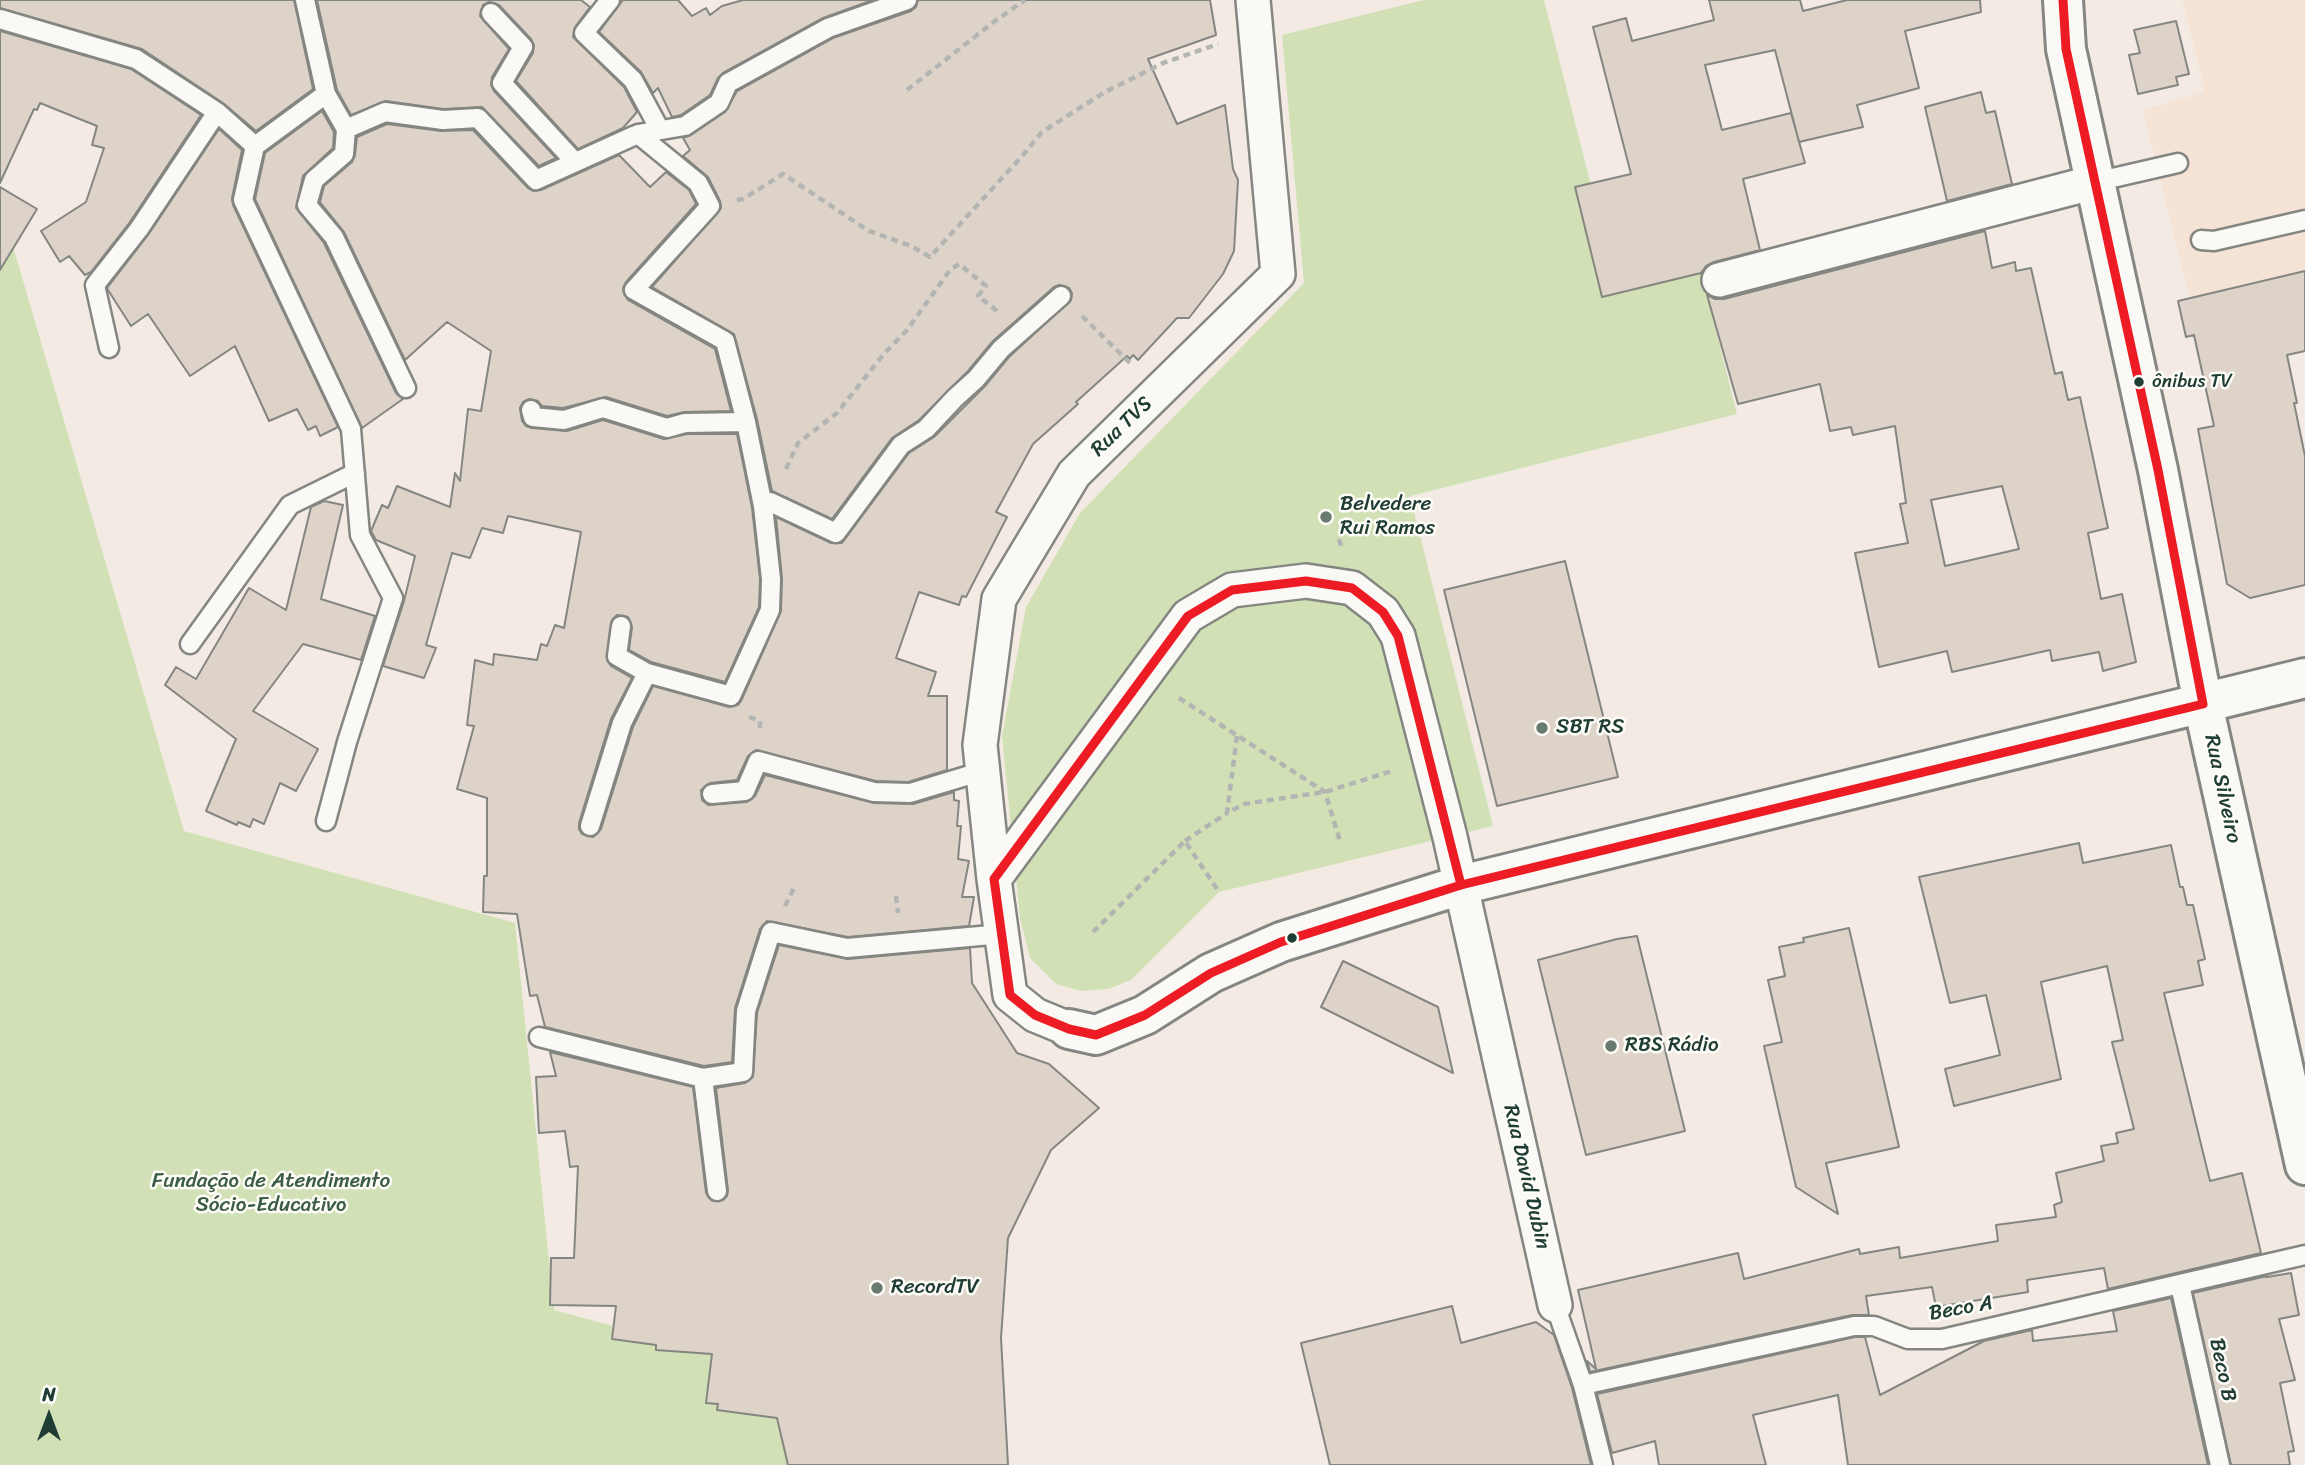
<!DOCTYPE html>
<meta charset="utf-8">
<style>
body{margin:0}
#map{position:relative;width:2305px;height:1465px;overflow:hidden;background:#f3ebe3;font-family:Sriracha,sans-serif}
canvas{display:block}
.north{position:absolute;left:14px;top:1381px;width:70px;height:70px;-webkit-text-stroke:5px #fdfcf7;paint-order:stroke;rotate:0deg;font-size:19px;font-weight:700;line-height:28px;text-align:center;color:#1f3d34}
.north::after{content:'';display:block;margin:auto;width:24px;height:32px;background:#1f3d34;clip-path:polygon(50% 0,100% 100%,50% 72%,0 100%)}
</style>
<div id="map">
<canvas width="2305" height="1465"></canvas>
<div class="north">N</div>
</div>
<script>
const context = document.querySelector('canvas').getContext('2d');
context.lineJoin = 'round';
function paint(path, color) { context.fillStyle = color; context.fill(path, 'evenodd'); }
function trace(path, color, width, dash) { context.strokeStyle = color; context.lineWidth = width; context.lineCap = dash ? 'butt' : 'round'; context.setLineDash(dash || []); context.stroke(path); }
function write(font, color, halo, rows, align = 'center') {
  context.font = font + ' Sriracha,sans-serif'; context.lineWidth = 5; context.setLineDash([]); context.textBaseline = 'middle'; context.strokeStyle = halo; context.fillStyle = color; for (const [text, x, y, turn = 0] of rows) {
    context.save(); context.translate(x, y); context.rotate((+turn || 0) * Math.PI / 180); context.textAlign = isNaN(turn) ? turn : align; if (halo) context.strokeText(text, 0, 0); context.fillText(text, 0, 0); context.restore();
  }
}
const built = new Path2D(`
 M 2182,0 L 2305,0 L 2305,281 L 2192,308 L 2143,110 L 2205,92 Z`);
const green = new Path2D(`
 M 1424,0 L 1544,0 L 1607,249 L 1690,228 L 1737,414 L 1410,496 L 1493,826 L 1219,892 L 1131,980 L 1108,989 L 1081,991 L 1056,984 L 1030,958 L 1020,918 L 1002,736 L 1026,607 L 1080,513 L 1304,283 L 1282,35 Z
 M 0,202 L 184,831 L 515,923 L 554,1310 L 765,1367 L 788,1465 L 0,1465 Z`);
const building = new Path2D(`
 M 0,0 L 294,0 L 313,89 L 256,131 L 223,103 L 142,49 L 0,8 Z
 M 317,0 L 581,0 L 590,7 L 575,27 L 573,37 L 624,87 L 637,112 L 623,128 L 578,149 L 516,81 L 533,53 L 534,45 L 531,39 L 499,5 L 489,2 L 483,5 L 480,16 L 509,49 L 492,77 L 491,85 L 494,91 L 556,158 L 539,166 L 482,107 L 443,109 L 386,101 L 351,115 L 337,90 Z
 M 623,0 L 678,0 L 692,16 L 706,8 L 710,15 L 722,6 L 743,0 L 873,0 L 823,18 L 723,73 L 718,78 L 710,95 L 681,115 L 672,117 L 658,88 L 653,93 L 641,72 L 599,32 Z
 M 918,0 L 1210,0 L 1216,35 L 1148,59 L 1177,124 L 1225,105 L 1233,169 L 1238,180 L 1234,251 L 1223,274 L 1189,318 L 1177,318 L 1138,360 L 1133,355 L 1130,359 L 1127,356 L 1076,402 L 1078,404 L 1033,444 L 996,512 L 1007,517 L 966,597 L 962,596 L 959,605 L 919,592 L 896,658 L 936,672 L 928,696 L 947,696 L 947,770 L 908,782 L 876,781 L 756,750 L 748,756 L 737,780 L 710,783 L 701,790 L 702,800 L 708,805 L 747,802 L 755,796 L 765,775 L 874,803 L 913,804 L 954,792 L 954,800 L 959,801 L 957,826 L 961,826 L 958,859 L 969,861 L 962,897 L 974,897 L 969,926 L 848,937 L 767,921 L 760,929 L 735,1008 L 732,1062 L 704,1066 L 545,1027 L 537,995 L 530,996 L 517,914 L 483,912 L 484,876 L 487,876 L 487,798 L 457,789 L 474,726 L 467,725 L 475,660 L 493,665 L 494,654 L 537,660 L 541,644 L 547,646 L 555,625 L 564,628 L 581,532 L 508,516 L 503,533 L 482,528 L 470,558 L 452,553 L 426,645 L 436,648 L 424,678 L 383,666 L 404,601 L 415,556 L 376,540 L 371,531 L 382,505 L 388,508 L 397,486 L 450,507 L 455,473 L 460,481 L 468,409 L 481,411 L 491,351 L 447,322 L 405,360 L 344,232 L 320,202 L 324,186 L 352,162 L 355,155 L 357,137 L 387,124 L 441,131 L 473,130 L 528,188 L 533,191 L 541,190 L 619,155 L 650,187 L 666,172 L 689,190 L 696,204 L 626,282 L 623,288 L 624,294 L 628,300 L 715,349 L 731,411 L 684,412 L 667,416 L 606,397 L 563,408 L 542,406 L 538,401 L 529,399 L 523,402 L 520,408 L 522,421 L 526,426 L 532,428 L 567,431 L 603,420 L 664,439 L 687,434 L 737,434 L 752,508 L 760,579 L 759,607 L 725,682 L 651,662 L 629,650 L 632,627 L 628,617 L 617,615 L 612,620 L 607,660 L 611,666 L 632,678 L 611,719 L 579,823 L 579,829 L 582,834 L 593,837 L 601,829 L 633,727 L 653,686 L 729,707 L 738,705 L 741,701 L 781,611 L 782,578 L 776,517 L 831,543 L 842,543 L 909,453 L 934,437 L 985,386 L 1009,357 L 1071,300 L 1072,293 L 1069,288 L 1059,285 L 1054,287 L 993,341 L 968,371 L 919,420 L 892,438 L 832,519 L 772,491 L 757,419 L 734,334 L 652,287 L 721,208 L 720,201 L 708,177 L 683,156 L 690,150 L 683,138 L 691,135 L 725,112 L 737,91 L 833,38 L 911,11 L 916,7 Z
 M 1709,0 L 1800,0 L 1803,11 L 1847,0 L 1980,0 L 1981,12 L 1905,31 L 1919,88 L 1857,105 L 1863,127 L 1799,142 L 1775,50 L 1705,65 L 1722,130 L 1791,113 L 1805,163 L 1743,179 L 1760,250 L 1714,262 L 1706,266 L 1701,273 L 1602,297 L 1575,187 L 1631,174 L 1593,27 L 1626,18 L 1632,41 L 1714,20 Z
 M 2176,21 L 2189,74 L 2176,77 L 2178,85 L 2138,94 L 2129,55 L 2140,53 L 2134,30 Z
 M 0,31 L 131,69 L 201,115 L 130,222 L 91,272 L 85,275 L 69,256 L 60,262 L 41,231 L 86,202 L 104,148 L 92,145 L 97,126 L 40,103 L 37,110 L 34,109 L 0,183 Z
 M 1981,92 L 1986,113 L 1995,111 L 2012,184 L 1947,201 L 1925,107 Z
 M 322,111 L 334,132 L 333,148 L 303,176 L 296,208 L 324,243 L 396,393 L 403,399 L 362,428 L 255,199 L 265,153 Z
 M 219,129 L 242,150 L 232,198 L 233,205 L 338,427 L 320,436 L 316,426 L 308,430 L 297,409 L 269,421 L 235,346 L 190,376 L 148,314 L 131,326 L 108,290 L 107,288 L 148,235 Z
 M 0,187 L 37,209 L 0,270 Z
 M 1985,231 L 1992,268 L 2015,262 L 2016,271 L 2031,268 L 2055,374 L 2062,372 L 2068,400 L 2080,397 L 2108,528 L 2088,533 L 2101,599 L 2122,594 L 2136,662 L 2103,671 L 2099,652 L 2052,661 L 2050,650 L 1952,672 L 1947,651 L 1879,667 L 1855,553 L 1908,543 L 1900,504 L 1906,503 L 1895,426 L 1853,435 L 1851,427 L 1830,431 L 1820,384 L 1738,404 L 1707,295 L 1715,299 L 1724,299 ZM 2002,486 L 2019,549 L 1945,566 L 1931,500 Z
 M 2305,271 L 2305,351 L 2287,355 L 2297,403 L 2294,403 L 2305,456 L 2305,585 L 2250,598 L 2227,584 L 2198,429 L 2214,426 L 2194,335 L 2186,337 L 2178,301 Z
 M 324,501 L 343,505 L 321,599 L 375,616 L 361,660 L 303,644 L 253,711 L 318,749 L 296,791 L 280,783 L 264,824 L 253,819 L 250,827 L 238,822 L 237,825 L 206,811 L 236,739 L 165,685 L 176,667 L 196,679 L 249,588 L 286,610 L 311,507 Z
 M 1565,561 L 1618,777 L 1497,806 L 1444,590 Z
 M 2079,843 L 2083,863 L 2171,845 L 2180,887 L 2183,887 L 2187,905 L 2193,905 L 2205,959 L 2198,961 L 2203,985 L 2164,993 L 2210,1181 L 2242,1173 L 2261,1253 L 2108,1289 L 2104,1268 L 2027,1280 L 2028,1292 L 1936,1307 L 1932,1287 L 1866,1296 L 1869,1315 L 1852,1315 L 1590,1372 L 1587,1361 L 1596,1369 L 1578,1290 L 1738,1253 L 1744,1279 L 1859,1249 L 1860,1254 L 1899,1247 L 1900,1258 L 1998,1241 L 1996,1225 L 2056,1217 L 2054,1205 L 2062,1202 L 2056,1173 L 2104,1161 L 2101,1146 L 2118,1143 L 2116,1133 L 2134,1129 L 2112,1042 L 2123,1040 L 2107,966 L 2041,982 L 2061,1079 L 1954,1106 L 1945,1069 L 2000,1055 L 1986,995 L 1950,1003 L 1919,877 Z
 M 1849,928 L 1899,1147 L 1826,1163 L 1838,1214 L 1796,1187 L 1764,1046 L 1782,1042 L 1768,980 L 1785,976 L 1779,947 L 1804,942 L 1803,938 Z
 M 1637,936 L 1685,1131 L 1586,1155 L 1538,960 L 1617,939 Z
 M 779,945 L 848,959 L 970,948 L 972,983 L 1017,1053 L 1049,1064 L 1099,1108 L 1051,1150 L 1008,1238 L 1001,1338 L 1008,1465 L 788,1465 L 777,1418 L 717,1410 L 718,1404 L 706,1403 L 712,1354 L 656,1350 L 656,1345 L 612,1339 L 616,1306 L 550,1305 L 551,1258 L 574,1258 L 578,1166 L 570,1167 L 565,1131 L 539,1133 L 536,1077 L 556,1076 L 550,1052 L 693,1087 L 706,1193 L 712,1201 L 723,1200 L 727,1196 L 728,1190 L 716,1088 L 745,1083 L 753,1077 L 757,1013 Z
 M 1343,961 L 1438,1007 L 1453,1073 L 1321,1007 Z
 M 2291,1273 L 2299,1315 L 2279,1319 L 2295,1380 L 2280,1383 L 2294,1451 L 2288,1452 L 2290,1465 L 2231,1465 L 2193,1293 L 2267,1276 L 2267,1277 Z
 M 2171,1298 L 2208,1465 L 1848,1465 L 1838,1395 L 1753,1415 L 1766,1465 L 1659,1465 L 1655,1441 L 1612,1453 L 1597,1394 L 1855,1337 L 1865,1337 L 1880,1395 L 1984,1341 L 2032,1330 L 2033,1341 L 2117,1331 L 2113,1311 Z
 M 1452,1306 L 1461,1343 L 1536,1322 L 1554,1335 L 1572,1388 L 1591,1465 L 1330,1465 L 1301,1343 Z`);
const path = new Path2D(`
 M 907,90 L 995,21 L 1025,0
 M 737,200 L 743,199 L 783,174 L 869,231 L 911,246 L 930,257 L 1023,155 L 1042,132 L 1105,92 L 1163,63 L 1218,44
 M 1082,316 L 1133,366
 M 786,469 L 798,443 L 837,413 L 883,355 L 907,330 L 950,270 L 959,264 L 986,286 L 978,296 L 997,311
 M 1339,539 L 1342,550
 M 1179,698 L 1325,792 L 1340,841
 M 749,717 L 760,721 L 760,732
 M 1237,736 L 1227,813 L 1244,804 L 1325,792 L 1395,770
 M 1185,841 L 1227,813
 M 896,896 L 898,913
 M 785,906 L 794,888
 M 1093,932 L 1185,841 L 1219,892`);
const lane = new Path2D(`
 M 610,0 L 584,33 L 633,80 L 660,130
 M 491,13 L 523,47 L 502,83 L 575,162
 M 0,19 L 136,59 L 217,112 L 255,146 L 326,94 L 305,0
 M 326,94 L 346,129 L 344,154 L 314,180 L 307,205 L 334,237 L 406,388
 M 346,129 L 385,112 L 443,120 L 478,118 L 536,180 L 638,134 L 685,126 L 719,103 L 728,83 L 828,28 L 907,0
 M 255,146 L 243,200 L 351,429 L 360,535 L 393,598 L 347,742 L 326,821
 M 2095,182 L 2178,163
 M 2201,240 L 2214,241 L 2305,220
 M 109,348 L 95,285 L 139,229 L 217,112
 M 531,410 L 533,417 L 564,420 L 603,408 L 667,428 L 685,423 L 746,422
 M 763,506 L 770,502 L 836,533 L 901,445 L 926,429 L 955,398 L 976,379 L 1001,349 L 1061,296
 M 621,626 L 617,656 L 647,673 L 731,696 L 770,610 L 771,579 L 763,506 L 746,422 L 725,341 L 634,290 L 710,206 L 698,183 L 638,134
 M 190,644 L 290,505 L 355,473
 M 712,794 L 745,791 L 758,761 L 874,792 L 910,793 L 983,771
 M 590,826 L 622,723 L 647,673
 M 539,1037 L 703,1078
 M 717,1191 L 703,1078 L 743,1072 L 746,1011 L 771,932 L 847,948 L 1002,934
 M 2180,1285 L 2220,1465
 M 1555,1305 L 1583,1385 L 1603,1465
 M 1583,1385 L 1854,1326 L 1874,1326 L 1908,1339 L 1942,1339 L 2305,1255`);
const street = new Path2D(`
 M 1719,280 L 2095,182
 M 994,879 L 1188,616 L 1232,590 L 1306,581 L 1352,588 L 1383,612 L 1398,636 L 1450,837 L 1555,1305
 M 1069,1029 L 1035,1015 L 1010,995 L 994,879 L 980,745 L 999,599 L 1074,474 L 1278,274 L 1253,0`);
const secondary = new Path2D(`
 M 2063,0 L 2066,49 L 2158,470 L 2203,704 L 2305,1165
 M 1069,1029 L 1096,1035 L 1145,1015 L 1211,973 L 1281,942 L 1461,885 L 2305,678`);
const bus1 = new Path2D(`
 M 1306,581 L 1352,588 L 1383,612 L 1398,636 L 1461,885 L 1281,942 L 1211,973 L 1145,1015 L 1096,1035 L 1069,1029 L 1035,1015 L 1010,995 L 994,879 L 1188,616 L 1232,590 Z
 M 1461,885 L 2203,704 L 2158,470 L 2066,49 L 2063,0`);
const markers = [
 [2139,382,6,"#1f3d34"],
 [1326,517,7,"#697a71"],
 [1542,728,7,"#697a71"],
 [1292,938,6,"#1f3d34"],
 [1611,1046,7,"#697a71"],
 [877,1288,7,"#697a71"]
];
const busNames = [
 ["ônibus TV",2152,382]
];
const streetNames = [
 ["Rua TVS",1122,427,-44],
 ["Rua Silveiro",2222,789,78],
 ["Rua David Dubin",1526,1177,77],
 ["Beco A",1961,1309,-10],
 ["Beco B",2222,1370,78]
];
const poiNames = [
 ["Belvedere",1340,505],
 ["Rui Ramos",1340,529],
 ["SBT RS",1556,728],
 ["RBS Rádio",1625,1046],
 ["RecordTV",891,1288]
];
const parkNames = [
 ["Fundação de Atendimento",271,1182],
 ["Sócio-Educativo",271,1206]
];
paint(built, '#f5e3d5');
paint(green, '#d1e0b5');
paint(building, '#ded3c9');
trace(building, '#848681', 2);
trace(lane, '#848681', 23);
trace(street, '#848681', 38);
trace(secondary, '#848681', 44);
trace(path, '#b3b5b3', 4.5, [7, 5]);
trace(lane, '#faf9f6', 18);
trace(street, '#faf9f6', 33);
trace(secondary, '#faf9f6', 38);
trace(bus1, '#ed1c24', 9);
for (const [x, y, r, color] of markers) { const dot = new Path2D(); dot.arc(x, y, r, 0, 2 * Math.PI); context.fillStyle = color; context.fill(dot); trace(dot, '#fdfcf7', 2.5); }
write('19px', '#1f3d34', '#fdfcf7', busNames, 'left');
write('21px', '#1f3d34', '#fdfcf7', streetNames);
write('21px', '#1f3d34', '#fdfcf7', poiNames, 'left');
write('21px', '#3d5c46', '#fdfcf7', parkNames);
</script>
